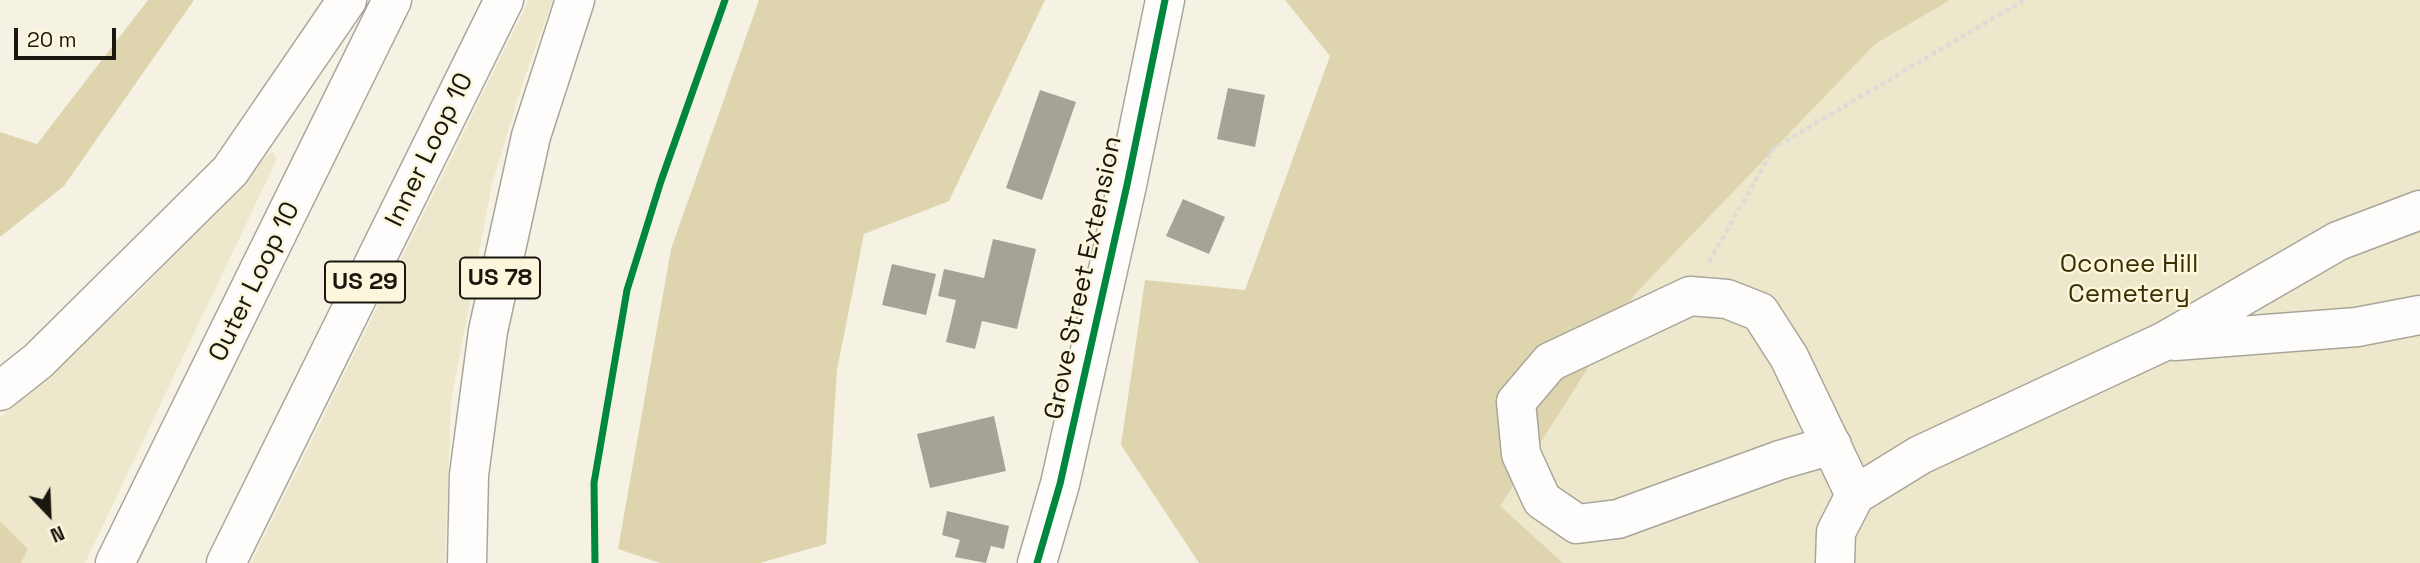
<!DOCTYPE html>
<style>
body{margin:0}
#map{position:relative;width:2420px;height:563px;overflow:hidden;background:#f5f2e4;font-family:"Space Grotesk",sans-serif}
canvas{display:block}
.north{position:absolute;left:14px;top:479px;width:70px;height:70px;-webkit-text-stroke:5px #fcf6dd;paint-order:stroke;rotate:157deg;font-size:19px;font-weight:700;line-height:28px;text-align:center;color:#19170e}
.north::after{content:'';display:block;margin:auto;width:24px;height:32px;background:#19170e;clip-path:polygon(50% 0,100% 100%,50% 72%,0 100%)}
.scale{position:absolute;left:14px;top:28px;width:102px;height:32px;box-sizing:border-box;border:4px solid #19170e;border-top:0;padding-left:9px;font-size:21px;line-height:24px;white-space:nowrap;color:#19170e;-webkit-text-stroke:5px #fcf6dd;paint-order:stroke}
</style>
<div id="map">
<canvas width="2420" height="563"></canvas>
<div class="north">N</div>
<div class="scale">20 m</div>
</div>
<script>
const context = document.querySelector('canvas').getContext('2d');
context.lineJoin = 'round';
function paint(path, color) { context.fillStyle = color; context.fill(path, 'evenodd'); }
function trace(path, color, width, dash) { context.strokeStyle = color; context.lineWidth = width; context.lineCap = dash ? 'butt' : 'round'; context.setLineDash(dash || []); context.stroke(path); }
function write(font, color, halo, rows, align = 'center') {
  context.font = font + ' "Space Grotesk",sans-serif'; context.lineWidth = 5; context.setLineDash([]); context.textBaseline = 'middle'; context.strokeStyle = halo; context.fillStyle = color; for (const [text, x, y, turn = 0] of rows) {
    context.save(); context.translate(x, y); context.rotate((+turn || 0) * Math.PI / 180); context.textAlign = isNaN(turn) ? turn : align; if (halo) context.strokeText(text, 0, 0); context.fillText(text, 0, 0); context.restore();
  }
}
const green = new Path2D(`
 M 529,0 L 553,0 L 524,79 L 492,184 L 451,402 L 445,563 L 251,563 Z
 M 1907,0 L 2420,0 L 2420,563 L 1472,563 L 1522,176 Z
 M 272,151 L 277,159 L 85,563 L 0,563 L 0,418 L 135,296 Z`);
const forest = new Path2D(`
 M 148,0 L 194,0 L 64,186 L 0,237 L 0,132 L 37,144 Z
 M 759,0 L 1045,0 L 949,201 L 864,234 L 837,370 L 826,544 L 760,563 L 660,563 L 618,549 L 671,249 Z
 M 1285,0 L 1950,0 L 1875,44 L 1635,294 L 1500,506 L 1563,563 L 1199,563 L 1121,445 L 1145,280 L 1245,290 L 1330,56 Z
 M 0,521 L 28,549 L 21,563 L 0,563 Z`);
const building = new Path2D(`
 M 1228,88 L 1265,95 L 1255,147 L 1217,139 Z
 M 1040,90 L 1076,102 L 1042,200 L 1006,188 Z
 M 1183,199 L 1225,217 L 1209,254 L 1166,236 Z
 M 993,239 L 1036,249 L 1017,329 L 982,321 L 975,349 L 946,342 L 956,300 L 938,296 L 944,269 L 984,278 Z
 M 892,264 L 936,274 L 926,315 L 882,305 Z
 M 994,416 L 1006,471 L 930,488 L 917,434 Z
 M 947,511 L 1009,526 L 1004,549 L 991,546 L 986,563 L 955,557 L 960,540 L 942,535 Z`);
const path = new Path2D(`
 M 1709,262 L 1774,148 L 2024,0`);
const minor = new Path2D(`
 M 2175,341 L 2357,327 L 2420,315
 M 1832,445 L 1780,460 L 1618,519 L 1577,524 L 1542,500 L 1521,454 L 1516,402 L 1550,362 L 1690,296 L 1727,299 L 1760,312 L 1789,357 L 1855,495
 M 1037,563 L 1060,484 L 1127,185 L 1165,0
 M 1835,563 L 1836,532 L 1855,495 L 1920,455 L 2165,341 L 2338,241 L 2420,210`);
const highway = new Path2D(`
 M 0,391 L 38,361 L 230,171 L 347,0
 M 115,563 L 392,0
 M 226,563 L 504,0
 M 467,563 L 469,475 L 488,331 L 531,136 L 575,0`);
const cycleway = new Path2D(`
 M 595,563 L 594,483 L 627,290 L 661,181 L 725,0
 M 1037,563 L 1060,484 L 1127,185 L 1165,0`);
const shields = [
 [500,278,80],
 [365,282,80]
];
const shieldNames = [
 ["US 78",500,278],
 ["US 29",365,282]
];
const streetNames = [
 ["Inner Loop 10",430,150,-64],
 ["Grove Street Extension",1084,278,-78],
 ["Outer Loop 10",255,282,-64]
];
const parkNames = [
 ["Oconee Hill",2129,265],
 ["Cemetery",2129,295]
];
paint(green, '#ede8cb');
paint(forest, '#ded5af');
paint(building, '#a5a398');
trace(minor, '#a8a69b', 41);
trace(highway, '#a8a69b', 41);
trace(path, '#dddcd7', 4.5, [5, 3.5]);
trace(minor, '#fefdfb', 38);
trace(highway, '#fefdfb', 38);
trace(cycleway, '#00873e', 7);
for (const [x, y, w] of shields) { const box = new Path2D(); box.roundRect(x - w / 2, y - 20.5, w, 41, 5); context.fillStyle = '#fcf6dd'; context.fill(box); trace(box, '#19170e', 2); }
write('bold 24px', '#19170e', null, shieldNames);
write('26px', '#19170e', '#fcf6dd', streetNames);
write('26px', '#393000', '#fcf6dd', parkNames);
</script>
